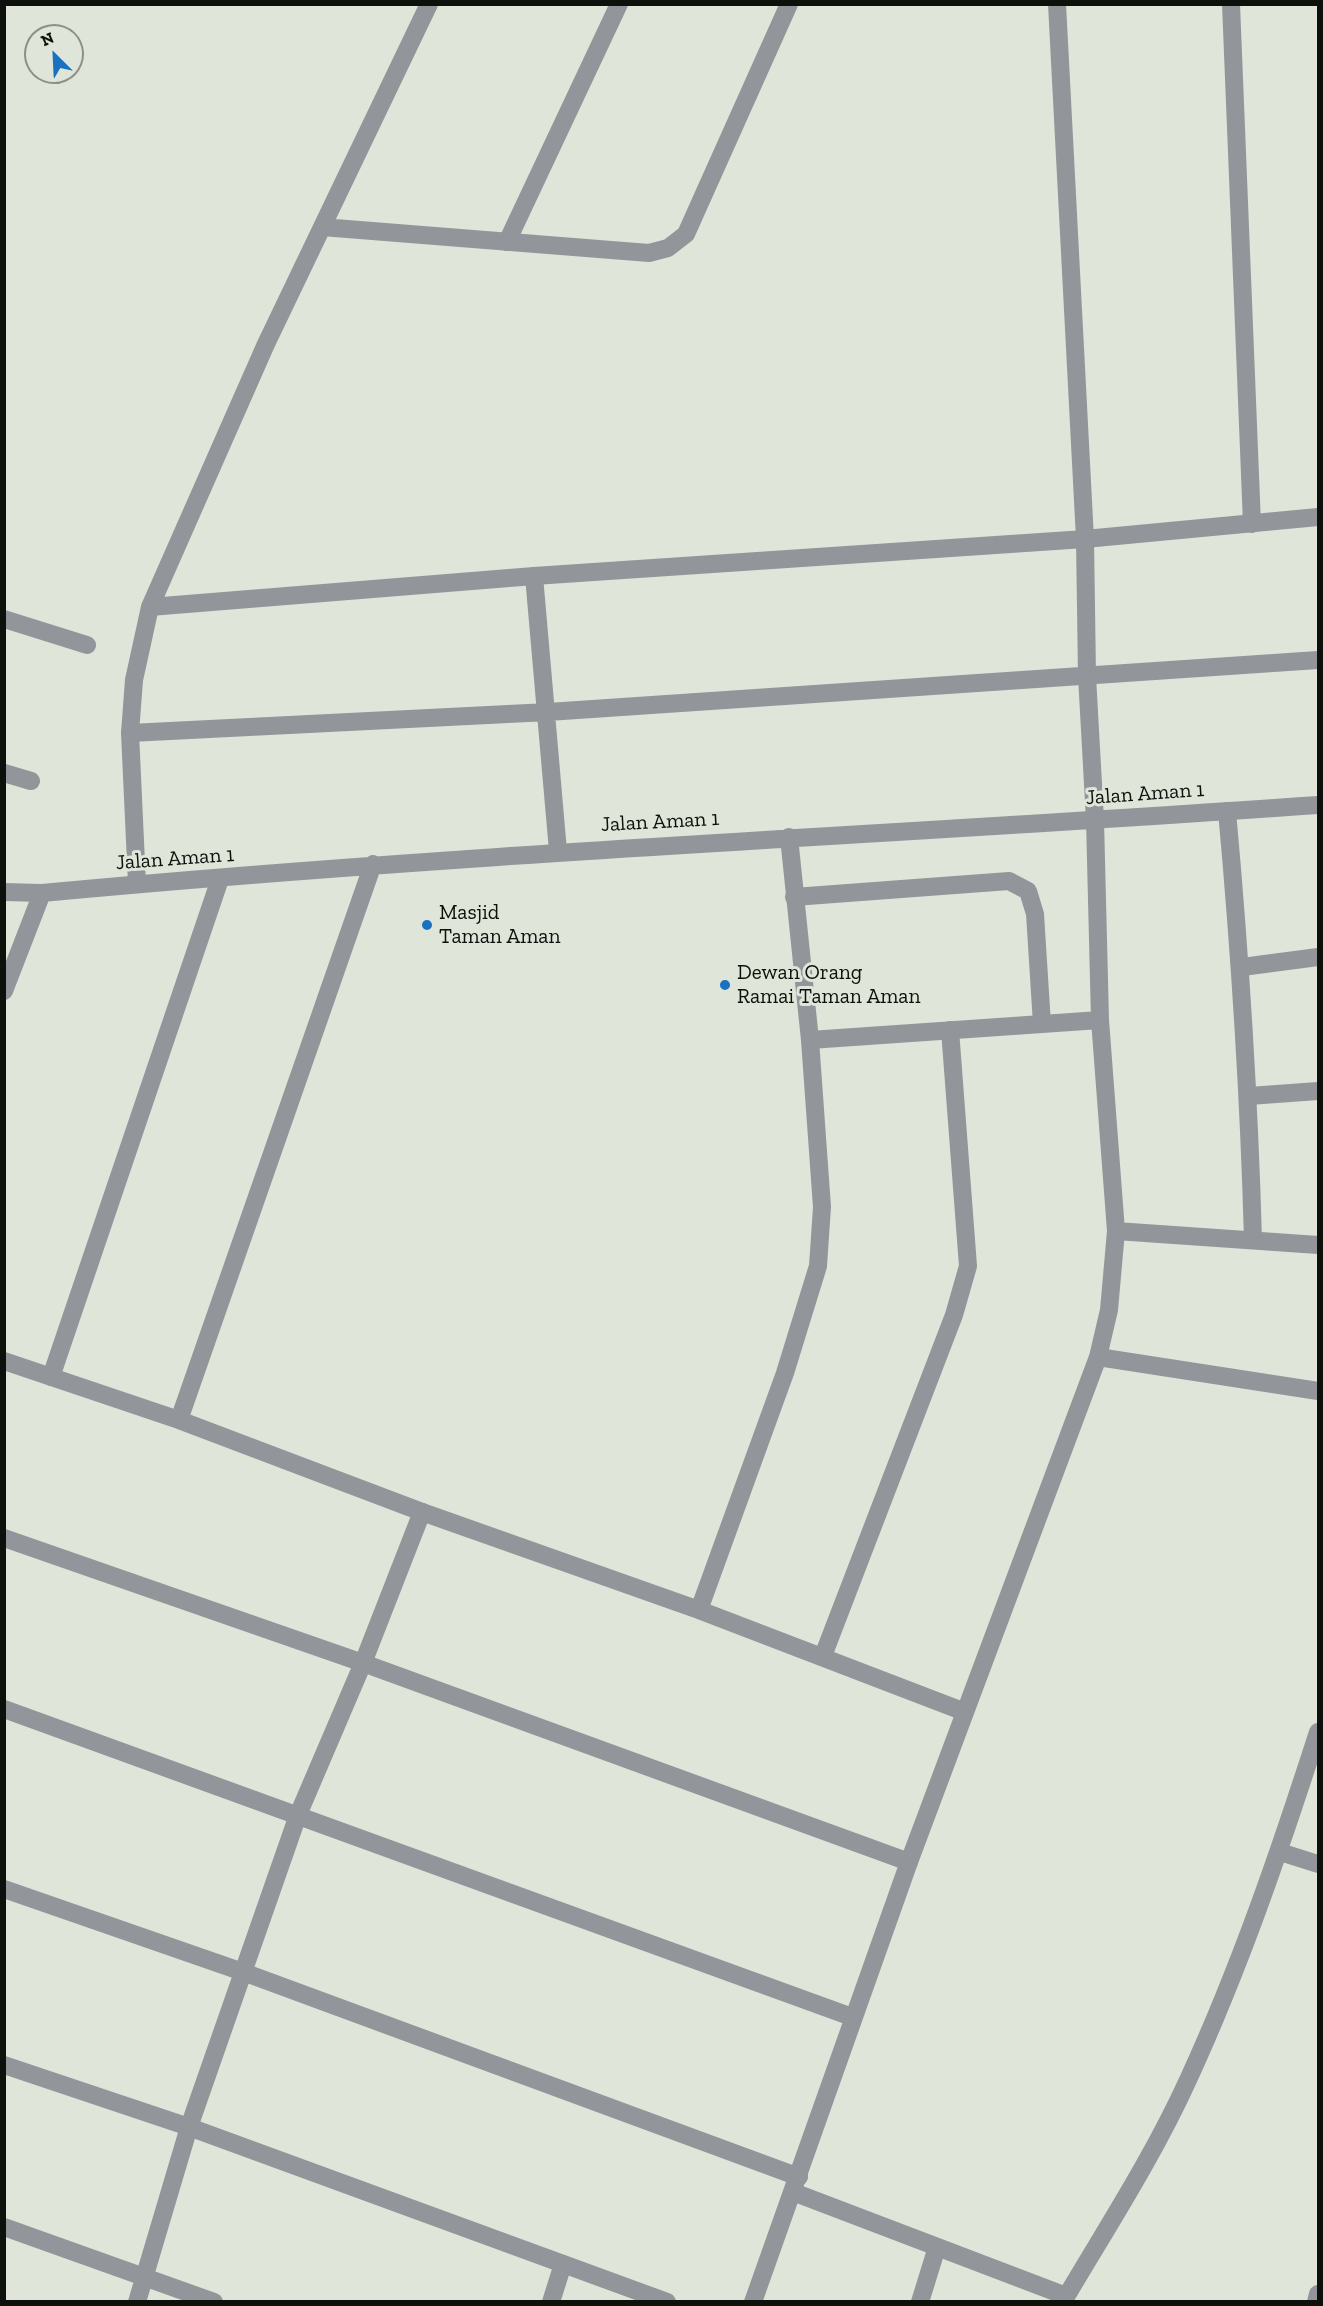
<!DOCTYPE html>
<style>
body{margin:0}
#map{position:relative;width:1323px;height:2306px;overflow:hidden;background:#e0e5d9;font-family:"Zilla Slab",serif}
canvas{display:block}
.frame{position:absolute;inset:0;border:6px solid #0e100c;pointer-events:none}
.north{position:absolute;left:24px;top:24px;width:60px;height:60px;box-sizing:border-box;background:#e0e5d9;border:2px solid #8c9087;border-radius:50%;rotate:336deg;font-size:16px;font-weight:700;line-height:24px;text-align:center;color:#0e100c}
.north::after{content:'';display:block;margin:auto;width:21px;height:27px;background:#1872bf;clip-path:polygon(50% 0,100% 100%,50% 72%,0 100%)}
</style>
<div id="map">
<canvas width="1323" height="2306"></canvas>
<div class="frame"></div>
<div class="north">N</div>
</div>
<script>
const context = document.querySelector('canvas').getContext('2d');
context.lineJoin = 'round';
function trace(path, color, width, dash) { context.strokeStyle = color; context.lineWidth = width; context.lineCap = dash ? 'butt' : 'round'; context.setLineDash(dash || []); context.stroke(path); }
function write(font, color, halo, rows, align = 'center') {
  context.font = font + ' "Zilla Slab",serif'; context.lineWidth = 6; context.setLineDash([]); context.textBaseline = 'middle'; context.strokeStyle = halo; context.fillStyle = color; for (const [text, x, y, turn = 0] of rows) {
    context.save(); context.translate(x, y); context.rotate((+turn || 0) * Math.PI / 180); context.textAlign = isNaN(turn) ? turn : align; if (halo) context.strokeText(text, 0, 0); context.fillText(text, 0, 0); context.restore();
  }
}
const lane = new Path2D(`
 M 1231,4 L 1252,524
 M 507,242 L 619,4
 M 1085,539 L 1087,676 L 1095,820
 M 534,576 L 558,851
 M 130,733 L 548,712 L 1318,660
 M 4,773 L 31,781
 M 1227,811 C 1240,954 1249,1096 1253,1240
 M 794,897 L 1009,881 L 1028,891 L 1035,914 L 1042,1024
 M 1242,967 L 1318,957
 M 51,1377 L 220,879
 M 4,1538 L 363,1663 L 909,1862
 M 823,1656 L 954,1315 L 968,1266 L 950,1030
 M 1280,1852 L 1318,1864
 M 4,1889 L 243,1972 L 799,2177
 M 793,2192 L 1066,2296
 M 4,2227 L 214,2302
 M 137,2302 L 189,2127 L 298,1815 L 363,1663 L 422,1512
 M 551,2302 L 563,2264
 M 920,2302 L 937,2247
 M 1316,2302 L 1318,2294`);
const street = new Path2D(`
 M 1057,4 L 1085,539
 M 322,227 L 649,253 L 668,248 L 686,234 L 789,4
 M 150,607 L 534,576 L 1085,539 L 1318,517
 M 4,619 L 87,645
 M 137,884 L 130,733 L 134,680 L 150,607 L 266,344 L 429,4
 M 4,892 L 42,893 C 467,853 893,835 1318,805
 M 4,991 L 42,893
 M 810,1040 L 1100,1020
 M 1249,1096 L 1318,1091
 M 1116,1231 L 1318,1245
 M 1098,1357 L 1318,1391
 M 4,1361 L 179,1420 L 422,1512 L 699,1610 L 965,1712
 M 179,1420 L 373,864
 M 699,1610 L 785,1373 L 818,1266 L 822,1207 L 810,1040 L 789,837
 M 4,1709 L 852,2017
 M 4,2065 L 189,2127 L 667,2302
 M 753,2302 L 909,1862 L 1098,1357 L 1109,1310 L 1116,1231 L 1100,1020 L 1095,820
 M 1063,2302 C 1106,2229 1153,2157 1188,2080 C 1240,1967 1280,1850 1318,1732`);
const markers = [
 [427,925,6,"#1872bf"],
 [725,985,6,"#1872bf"]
];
const streetNames = [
 ["Jalan Aman 1",1145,794,-4],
 ["Jalan Aman 1",660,822,-3],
 ["Jalan Aman 1",175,859,-4]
];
const poiNames = [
 ["Masjid",439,913],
 ["Taman Aman",439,937],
 ["Dewan Orang",737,973],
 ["Ramai Taman Aman",737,997]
];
trace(lane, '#92969a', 18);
trace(street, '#92969a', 18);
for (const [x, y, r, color] of markers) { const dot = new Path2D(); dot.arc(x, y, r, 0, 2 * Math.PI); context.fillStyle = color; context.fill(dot); trace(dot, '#e0e5d9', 2); }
write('21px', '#0e100c', '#e0e5d9', streetNames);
write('21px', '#0e100c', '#e0e5d9', poiNames, 'left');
</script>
